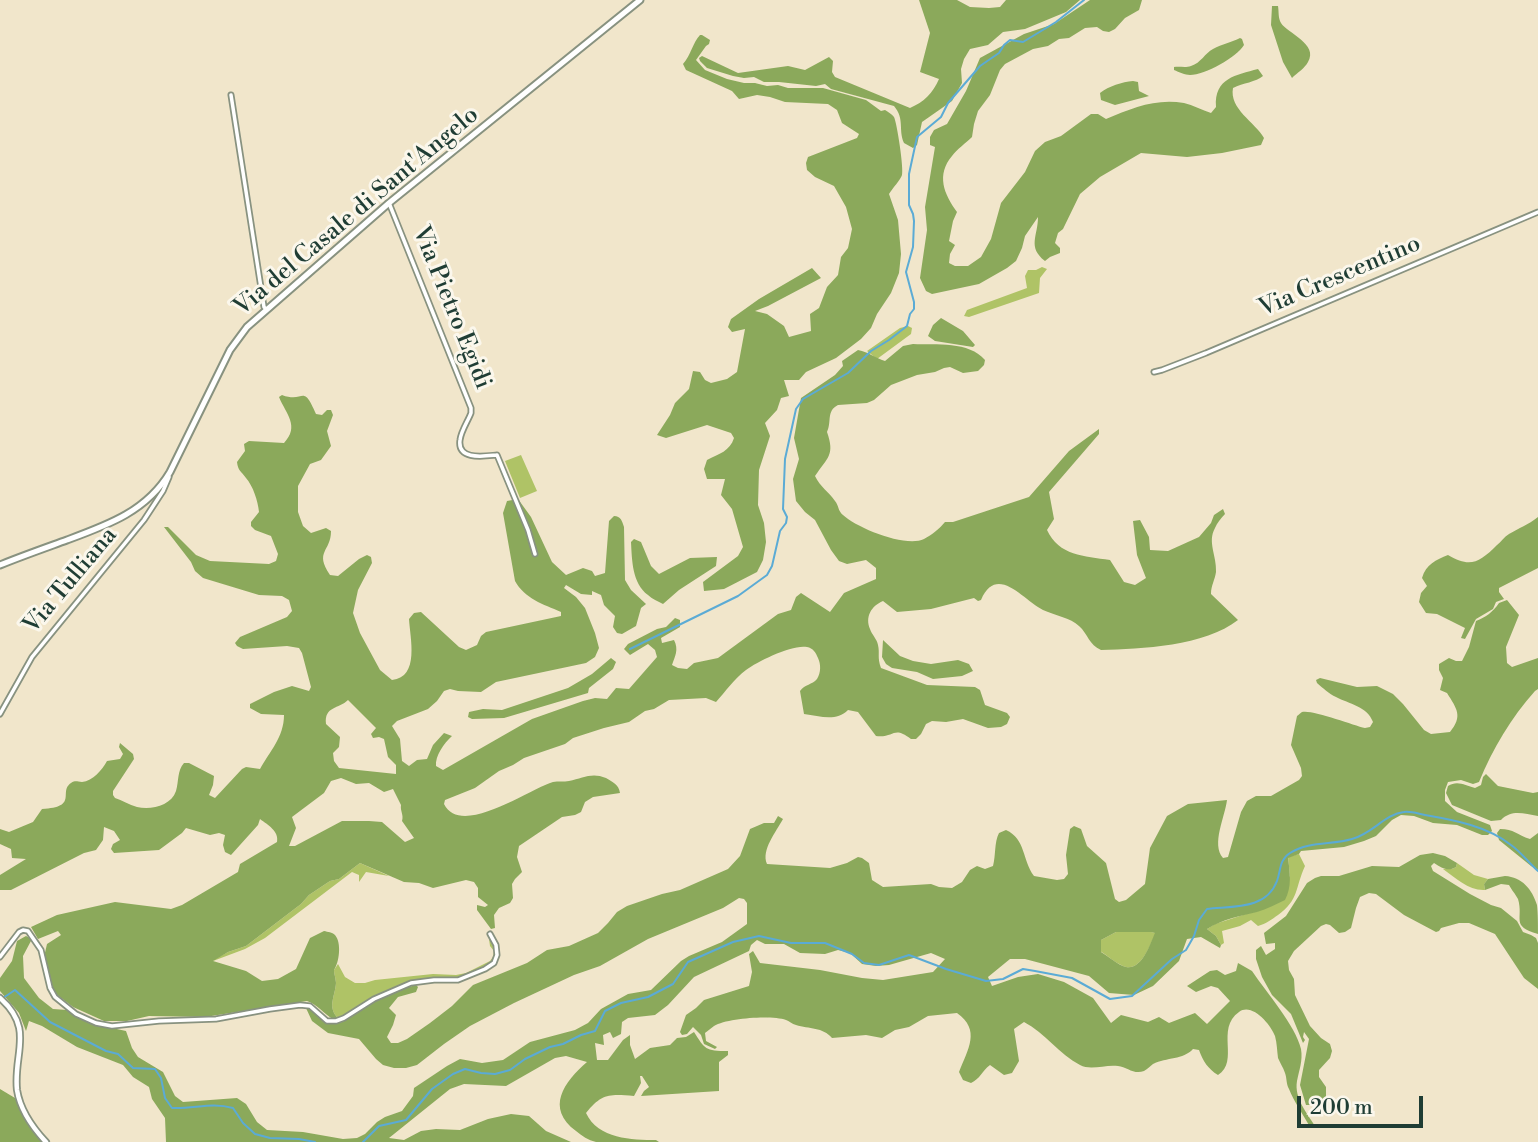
<!DOCTYPE html>
<style>
body{margin:0}
#map{position:relative;width:1538px;height:1142px;overflow:hidden;background:#f1e6cb;font-family:"Libre Bodoni",serif}
canvas{display:block}
.scale{position:absolute;left:1297px;top:1096px;width:126px;height:32px;box-sizing:border-box;border:4px solid #1f3d34;border-top:0;padding-left:9px;font-size:21px;line-height:24px;white-space:nowrap;color:#1f3d34;-webkit-text-stroke:5px #fbf7ec;paint-order:stroke}
</style>
<div id="map">
<canvas width="1538" height="1142"></canvas>
<div class="scale">200 m</div>
</div>
<script>
const context = document.querySelector('canvas').getContext('2d');
context.lineJoin = 'round';
function paint(path, color) { context.fillStyle = color; context.fill(path, 'evenodd'); }
function trace(path, color, width, dash) { context.strokeStyle = color; context.lineWidth = width; context.lineCap = dash ? 'butt' : 'round'; context.setLineDash(dash || []); context.stroke(path); }
function write(font, color, halo, rows, align = 'center') {
  context.font = font + ' "Libre Bodoni",serif'; context.lineWidth = 6; context.setLineDash([]); context.textBaseline = 'middle'; context.strokeStyle = halo; context.fillStyle = color; for (const [text, x, y, turn = 0] of rows) {
    context.save(); context.translate(x, y); context.rotate((+turn || 0) * Math.PI / 180); context.textAlign = isNaN(turn) ? turn : align; if (halo) context.strokeText(text, 0, 0); context.fillText(text, 0, 0); context.restore();
  }
}
const green = new Path2D(`
 M 1042,267 L 1047,269 L 1040,278 L 1039,293 L 969,317 L 964,316 L 967,310 L 1027,288 L 1025,276 L 1028,270 L 1036,270 Z
 M 908,326 L 912,328 L 911,334 L 877,359 L 867,351 L 900,328 Z
 M 521,455 L 537,491 L 520,498 L 505,461 Z
 M 1299,854 L 1305,866 C 1295,888 1299,900 1278,915 C 1272,919 1266,924 1258,926 L 1251,920 L 1240,926 L 1222,931 L 1224,943 L 1221,945 L 1216,936 L 1207,929 L 1215,924 L 1246,914 L 1258,911 L 1290,876 L 1288,857 Z
 M 360,863 L 389,876 L 366,872 L 359,882 L 359,875 L 352,872 L 265,938 L 245,949 L 213,961 L 215,959 L 228,952 L 246,946 L 301,904 L 309,895 L 330,881 L 339,879 Z
 M 1457,863 L 1474,875 L 1488,879 L 1484,884 L 1485,890 C 1469,891 1456,878 1443,869 L 1452,869 L 1456,867 Z
 M 1116,932 L 1151,932 L 1156,933 C 1150,944 1142,970 1126,967 C 1118,965 1108,956 1100,951 L 1101,940 Z
 M 489,939 C 509,958 479,973 462,977 C 444,981 425,977 407,984 C 395,988 383,992 371,999 C 360,1005 350,1013 338,1018 C 327,1007 335,997 336,983 C 336,980 334,973 334,970 L 338,964 L 345,977 L 355,983 L 365,983 L 375,980 L 433,974 L 456,975 L 466,973 L 490,961 L 493,957 L 494,951 L 490,946 Z`);
const forest = new Path2D(`
 M 919,0 L 957,0 L 970,7 L 989,8 L 1000,7 L 1006,0 L 1080,0 L 1066,12 L 1025,29 L 1003,32 L 988,45 L 970,49 L 964,59 L 961,69 L 962,83 L 952,101 L 922,122 L 917,145 L 913,148 L 904,143 C 898,129 905,119 894,106 L 831,89 L 825,84 L 816,86 L 779,82 L 764,82 L 754,77 L 744,78 L 733,76 L 707,68 L 700,61 L 699,58 L 702,56 L 738,73 L 788,66 L 805,70 L 829,57 L 833,61 L 832,72 L 835,77 L 910,108 C 924,102 933,93 939,79 L 920,72 L 930,33 Z
 M 1090,0 L 1142,0 L 1139,10 L 1125,18 L 1115,29 L 1109,32 L 1103,31 L 1097,27 L 1085,28 L 1069,38 L 1059,39 L 1048,46 L 1033,49 L 1005,64 L 1000,70 L 990,95 L 978,111 L 974,124 L 972,137 C 966,143 957,149 952,156 C 936,175 944,194 957,212 L 953,221 L 949,241 L 955,245 L 950,254 L 949,263 L 955,266 L 968,266 L 981,257 L 991,239 L 1001,203 L 1025,172 L 1035,151 L 1045,142 L 1061,136 L 1091,114 L 1098,114 L 1106,119 C 1132,108 1156,98 1184,103 C 1193,105 1202,110 1211,113 L 1216,107 C 1214,78 1236,75 1258,69 L 1263,76 C 1256,82 1243,83 1233,88 C 1229,109 1255,122 1264,138 L 1261,145 L 1222,153 L 1187,157 L 1141,153 L 1100,177 L 1080,194 L 1063,229 L 1058,233 L 1055,243 L 1060,248 L 1060,253 L 1050,257 L 1045,261 C 1027,247 1038,236 1038,217 L 1025,236 L 1022,248 L 1016,261 L 1007,268 L 979,284 L 932,294 L 926,291 L 920,278 L 927,230 L 925,207 L 935,147 L 930,145 L 930,137 L 934,130 L 947,124 L 966,91 L 980,58 L 1024,34 L 1054,24 Z
 M 1272,6 L 1278,6 C 1279,12 1278,18 1281,23 C 1287,33 1319,44 1308,62 C 1305,68 1297,73 1292,78 L 1283,62 L 1271,25 Z
 M 700,35 L 702,35 L 710,40 L 709,44 L 706,46 L 696,60 L 705,70 L 727,79 L 744,83 L 755,83 L 767,86 L 778,85 L 788,88 L 823,88 L 866,100 L 881,111 L 885,110 C 888,112 892,114 894,117 C 897,123 904,169 902,175 C 901,179 892,189 889,194 L 898,220 L 901,254 L 899,273 L 891,293 L 877,314 L 871,328 L 861,339 L 836,358 L 806,372 L 799,380 L 784,380 L 789,396 L 781,398 L 777,410 L 765,423 L 770,436 L 759,470 L 758,505 L 764,523 L 766,542 L 763,560 L 757,572 L 724,589 L 704,591 L 703,582 L 738,556 L 743,547 L 732,509 L 721,495 L 725,479 L 707,479 L 704,469 L 707,460 C 719,454 730,451 734,438 L 731,433 L 707,425 L 666,438 L 657,435 L 670,415 L 675,403 L 689,389 L 693,371 L 700,372 L 705,380 L 711,383 L 727,379 L 737,372 L 745,329 L 732,332 L 728,327 L 731,319 L 759,299 L 812,268 L 821,278 L 768,306 L 755,311 L 767,314 L 784,326 L 789,337 L 811,331 L 810,314 L 819,308 L 827,287 L 838,275 L 841,257 L 848,248 L 852,229 L 846,207 L 834,186 L 815,177 L 807,170 L 806,163 L 808,157 L 857,138 L 859,134 L 842,123 L 837,110 L 828,104 L 785,102 L 770,97 L 757,95 L 739,99 L 732,91 L 686,70 L 683,64 C 691,55 693,42 700,35 Z
 M 1240,38 L 1242,39 L 1244,45 C 1237,57 1205,75 1190,75 C 1185,75 1179,72 1174,70 L 1174,67 C 1180,66 1185,68 1191,66 C 1201,63 1205,53 1213,49 C 1222,44 1232,42 1240,38 Z
 M 1133,81 L 1138,82 L 1139,91 L 1149,96 L 1115,105 L 1101,100 L 1100,93 C 1109,86 1122,82 1133,81 Z
 M 941,318 L 963,331 L 975,345 L 973,347 L 935,341 L 928,336 L 933,325 Z
 M 913,344 C 936,345 969,341 985,360 L 984,365 L 978,371 L 963,373 L 950,367 L 944,368 L 935,372 L 917,375 L 891,385 L 874,400 L 867,403 L 838,405 C 826,411 832,422 827,432 C 835,455 828,457 815,476 C 820,487 829,492 835,501 C 839,506 838,511 843,515 C 857,528 906,548 924,539 C 932,535 940,528 945,522 L 953,522 L 1029,497 L 1069,451 L 1099,429 L 1099,434 L 1049,492 L 1054,519 L 1047,530 C 1059,556 1084,556 1110,560 L 1124,582 L 1135,585 L 1146,578 L 1137,555 L 1133,521 L 1140,520 L 1149,537 L 1150,550 L 1168,551 L 1199,537 L 1211,523 L 1214,515 L 1223,509 L 1225,514 C 1221,518 1217,523 1215,528 C 1207,542 1217,556 1216,572 C 1215,580 1211,585 1211,594 L 1238,620 C 1205,646 1141,649 1101,650 C 1089,645 1088,634 1079,626 C 1071,618 1054,615 1043,610 C 1024,601 997,563 981,600 L 978,601 L 974,598 L 931,609 L 897,612 L 883,601 C 871,606 865,617 870,629 C 872,635 877,639 878,645 C 880,654 877,657 881,668 L 927,685 L 975,687 L 980,690 L 985,705 L 1007,713 L 1010,717 L 1007,724 L 1001,727 L 988,728 L 963,719 L 946,722 L 932,721 L 926,724 L 921,734 L 916,739 L 911,739 C 893,725 895,738 876,736 L 858,712 L 848,710 C 836,722 820,716 804,714 L 800,691 C 805,684 812,685 817,679 C 821,673 821,664 818,658 C 816,653 813,648 807,647 C 793,644 758,661 746,670 C 735,678 725,692 716,702 L 706,698 L 669,700 L 654,709 L 645,711 L 629,722 L 604,728 L 573,738 L 565,744 L 524,758 L 513,765 L 499,771 L 475,788 L 445,800 L 444,804 C 461,838 529,789 553,782 C 558,781 564,782 569,781 C 583,778 592,772 606,778 C 613,782 619,785 620,793 L 593,797 L 585,802 L 581,812 L 575,815 L 562,817 L 519,846 L 517,857 L 522,872 L 515,879 L 512,884 L 513,898 L 510,903 L 499,908 L 494,915 L 495,928 L 491,929 L 477,910 L 477,905 L 485,907 L 488,905 L 478,897 L 478,888 L 474,882 L 466,880 L 433,888 L 419,883 L 404,882 L 360,863 L 339,879 L 330,881 L 309,895 L 301,904 L 246,946 L 228,952 L 213,961 L 246,971 L 262,981 L 278,979 L 296,969 L 310,938 L 324,931 C 328,932 332,932 335,935 C 342,943 339,963 334,970 C 334,973 336,980 336,983 C 335,997 327,1007 338,1018 L 333,1019 C 324,1014 317,1004 307,1001 L 205,1017 L 149,1016 L 127,1021 L 104,1021 L 73,1007 L 56,994 L 50,983 L 44,957 L 47,944 L 61,935 L 58,931 L 38,939 L 31,927 L 57,915 L 115,902 L 171,909 L 182,905 L 238,872 L 240,864 L 277,842 C 279,831 268,825 260,819 L 258,825 L 231,855 L 225,852 L 223,845 L 225,835 L 219,833 L 210,835 L 186,828 L 182,833 L 159,850 L 114,853 L 111,849 L 113,844 L 120,840 L 114,831 L 104,827 L 103,840 L 96,850 L 84,853 L 11,890 L 0,890 L 0,875 L 26,859 L 12,858 L 11,849 L 0,844 L 0,829 L 9,832 L 33,822 L 42,809 C 79,807 58,792 71,783 C 76,780 77,782 82,782 C 93,781 102,770 107,761 L 120,759 L 123,754 L 119,747 L 120,743 L 133,754 L 134,759 L 113,791 L 113,795 L 115,798 C 122,800 129,805 137,807 C 151,810 171,806 176,791 C 179,781 177,771 184,763 L 189,763 L 214,776 L 213,785 L 209,795 L 215,798 L 242,769 L 246,767 L 260,769 C 270,751 284,737 284,715 L 261,714 L 250,708 L 250,704 L 274,692 L 292,686 L 309,691 L 311,687 L 302,653 L 299,648 L 287,646 L 243,649 L 237,646 L 235,643 L 240,637 L 287,617 L 292,611 L 289,600 L 282,596 L 259,595 L 203,578 L 195,571 L 191,562 L 164,527 L 168,527 L 196,555 L 210,561 L 269,564 L 276,561 L 278,554 L 271,536 L 255,530 L 251,526 L 251,522 L 259,512 C 258,501 253,486 246,478 C 241,471 238,471 237,462 L 245,451 L 244,444 L 249,441 L 284,443 C 300,426 286,414 279,397 L 282,395 C 305,404 302,382 316,414 L 322,415 L 327,410 L 331,410 L 333,415 L 327,431 L 331,446 L 321,460 L 310,464 L 298,486 L 298,512 L 303,526 L 311,533 L 326,528 L 331,531 C 331,552 314,551 330,575 L 338,576 L 359,559 L 367,555 L 371,557 L 372,563 L 358,590 L 353,613 L 360,633 L 380,670 L 392,680 C 420,677 410,638 409,619 L 414,613 L 421,612 L 459,647 L 466,650 L 477,645 L 481,636 L 486,632 L 561,616 L 561,612 C 543,604 525,599 515,581 L 503,513 L 507,501 L 518,499 L 531,517 L 552,562 L 566,575 L 583,568 L 592,571 L 595,576 L 605,573 L 609,521 L 614,516 C 621,516 622,521 624,527 L 625,580 L 631,590 L 646,604 L 641,608 L 636,626 L 622,634 L 617,633 L 613,627 L 615,616 L 604,605 L 601,595 L 592,591 L 592,595 L 581,594 L 566,585 L 564,588 L 576,597 L 585,608 L 595,633 L 599,648 L 595,657 L 586,663 L 496,682 L 481,692 L 458,691 L 450,689 L 444,691 L 437,701 L 428,709 L 397,721 L 392,726 L 400,739 L 402,761 L 409,766 L 417,760 L 427,759 L 433,745 L 444,733 L 452,736 C 444,743 435,756 436,766 L 443,770 L 532,719 L 583,701 L 595,698 L 607,699 L 616,688 L 629,689 L 657,657 L 655,650 L 648,644 L 630,655 L 624,649 L 628,644 L 657,629 L 666,627 L 675,618 L 680,620 L 680,627 L 661,638 L 662,643 L 674,640 C 679,650 675,656 672,665 L 678,668 L 687,669 L 694,663 L 718,658 L 778,614 L 791,610 L 796,597 L 801,593 L 830,612 L 844,593 L 876,579 L 876,568 L 866,560 L 847,564 L 839,561 L 831,550 L 815,520 L 805,512 L 796,501 L 793,479 L 799,459 L 794,438 L 801,398 L 835,375 L 843,366 L 842,361 L 858,350 C 869,352 875,358 885,361 L 903,346 ZM 348,700 L 376,728 L 371,734 L 373,738 L 379,737 L 384,739 L 388,757 L 396,765 L 396,774 L 339,768 L 334,761 L 333,753 L 339,747 L 340,737 L 326,724 C 324,706 339,709 348,700 ZM 341,778 L 356,784 L 369,783 L 384,792 L 393,789 L 401,805 C 400,811 404,815 402,821 L 414,838 L 405,842 L 382,822 L 369,821 L 342,821 L 295,846 L 289,846 L 296,828 L 292,817 L 324,793 L 331,781 Z
 M 1538,517 L 1538,568 L 1499,588 L 1499,592 L 1504,599 L 1496,602 L 1493,609 L 1476,619 L 1465,639 L 1461,638 L 1465,628 L 1437,614 L 1426,613 L 1419,602 L 1421,593 L 1427,586 L 1422,578 C 1426,564 1436,560 1448,555 C 1470,568 1479,563 1497,545 C 1501,542 1504,537 1509,534 C 1519,528 1528,525 1538,517 Z
 M 634,539 L 641,542 L 651,566 L 659,574 L 690,558 L 717,557 L 716,566 L 679,590 L 663,604 C 658,601 652,599 648,595 C 632,583 632,560 631,542 Z
 M 1507,600 L 1519,615 L 1506,647 L 1507,663 L 1512,667 L 1538,658 L 1538,689 L 1535,691 C 1511,718 1493,748 1479,782 L 1473,784 L 1461,780 L 1448,782 L 1445,790 L 1445,801 L 1457,812 L 1490,825 L 1492,831 L 1488,835 L 1482,835 L 1457,825 L 1433,823 L 1414,816 L 1401,815 L 1392,820 L 1376,836 L 1364,841 L 1344,847 L 1301,851 L 1299,854 L 1288,858 C 1290,873 1292,887 1285,900 C 1276,904 1267,909 1257,912 C 1240,916 1223,919 1207,929 L 1216,936 L 1221,945 L 1220,948 L 1201,937 L 1187,939 L 1179,961 L 1153,986 L 1134,995 L 1109,993 L 1089,976 L 1025,959 L 1010,959 L 988,977 L 992,986 L 1018,977 L 1038,974 L 1064,982 L 1093,998 L 1111,1023 L 1121,1015 L 1148,1022 L 1159,1017 L 1169,1023 L 1195,1013 L 1207,1024 L 1230,1001 L 1218,988 L 1211,986 L 1196,992 L 1187,986 L 1210,971 L 1217,970 L 1225,975 L 1236,971 L 1238,963 L 1252,971 C 1266,992 1296,1026 1301,1049 C 1303,1061 1299,1070 1297,1081 C 1294,1098 1307,1113 1315,1126 L 1310,1127 C 1303,1114 1294,1102 1289,1089 C 1286,1084 1287,1078 1285,1073 C 1283,1067 1280,1063 1278,1058 C 1277,1051 1277,1043 1275,1036 C 1271,1025 1252,1002 1239,1012 C 1215,1029 1240,1061 1218,1075 C 1208,1069 1203,1061 1199,1050 L 1193,1049 C 1183,1060 1167,1057 1153,1064 C 1150,1066 1148,1069 1144,1071 C 1134,1075 1127,1067 1118,1066 C 1106,1064 1091,1071 1080,1065 C 1059,1054 1045,1033 1024,1022 L 1014,1029 L 1019,1061 L 1012,1073 L 1004,1075 L 990,1065 C 982,1071 980,1079 971,1083 L 963,1080 L 959,1072 C 968,1049 981,1030 957,1013 L 928,1016 L 909,1027 L 895,1030 L 882,1038 L 866,1035 L 832,1038 C 823,1027 809,1029 796,1025 C 792,1024 789,1021 786,1020 C 771,1015 728,1018 714,1026 C 711,1028 708,1031 705,1033 L 706,1041 L 717,1047 L 715,1049 L 704,1044 L 701,1035 L 693,1027 L 687,1034 L 682,1035 L 680,1032 L 686,1015 L 696,1008 L 704,1000 L 749,986 L 752,972 L 749,954 L 753,951 L 760,963 L 820,970 L 862,978 L 883,980 L 933,972 L 945,959 L 931,953 L 889,965 L 876,966 L 862,964 L 850,953 L 838,950 L 825,954 L 800,953 L 784,944 L 765,944 L 757,940 L 751,945 L 749,951 L 694,977 L 668,1005 L 655,1015 L 628,1018 L 622,1022 L 621,1034 L 613,1038 L 610,1032 L 603,1035 L 604,1045 L 595,1043 L 597,1060 L 608,1060 L 623,1040 L 630,1035 L 630,1045 L 635,1059 L 650,1048 L 670,1045 L 677,1038 L 686,1037 L 694,1032 C 705,1049 705,1051 728,1051 L 728,1055 L 719,1062 L 719,1091 L 641,1096 L 644,1091 L 649,1087 L 642,1076 L 640,1076 L 641,1083 L 634,1096 C 610,1094 602,1093 586,1113 C 598,1139 632,1140 656,1140 L 659,1142 L 596,1142 C 588,1140 582,1136 576,1131 C 545,1108 564,1082 587,1062 L 566,1056 L 555,1058 L 506,1086 L 464,1084 L 450,1089 L 389,1138 L 404,1140 L 421,1131 L 436,1129 L 460,1130 L 488,1119 L 511,1114 L 529,1116 L 546,1131 L 571,1142 L 166,1142 L 165,1118 L 152,1099 L 149,1087 L 133,1077 L 123,1065 L 77,1047 L 42,1026 L 29,1021 L 26,1031 L 19,1013 L 0,991 L 0,978 L 12,961 L 17,941 L 26,936 L 32,939 L 23,956 L 24,978 L 39,998 L 53,1009 L 67,1010 L 89,1023 L 126,1031 L 132,1048 L 138,1057 L 163,1072 L 175,1096 L 183,1102 L 237,1098 L 246,1104 L 257,1122 L 267,1130 L 303,1132 L 343,1139 L 357,1138 L 365,1134 L 377,1122 L 385,1117 L 402,1111 L 413,1096 L 414,1088 L 447,1066 L 460,1059 L 482,1063 L 503,1060 L 530,1042 L 575,1030 L 588,1023 L 601,1009 L 628,994 L 651,990 L 681,961 L 689,956 L 722,942 L 747,924 L 747,903 L 744,899 L 739,898 L 723,908 L 648,939 L 600,966 L 574,975 L 514,1003 L 470,1026 L 444,1044 L 417,1065 L 406,1068 L 394,1068 L 383,1065 L 376,1059 L 359,1039 L 328,1033 L 312,1021 L 306,1008 L 310,1008 C 315,1013 323,1023 332,1024 C 347,1024 362,1008 375,1000 C 388,993 401,989 416,985 L 418,987 L 416,992 L 398,997 L 389,1008 L 396,1015 L 393,1025 L 387,1037 L 391,1043 L 398,1043 L 407,1039 L 430,1023 L 452,1006 L 473,985 L 527,963 L 547,950 L 569,946 L 598,933 L 608,923 L 617,912 L 627,906 L 662,894 L 680,890 L 728,869 L 740,856 L 750,829 L 764,823 L 774,823 L 778,816 L 783,819 C 776,832 761,850 767,864 L 830,868 L 847,863 L 858,857 L 862,858 L 869,863 L 872,880 L 883,887 L 931,884 L 939,887 L 952,888 L 962,882 L 970,870 L 977,866 L 985,869 L 993,866 C 996,855 994,843 999,833 L 1006,830 C 1026,839 1022,860 1034,876 L 1057,880 L 1064,879 L 1068,874 L 1066,855 L 1070,829 L 1074,826 L 1081,829 L 1087,846 L 1106,863 L 1115,899 L 1119,902 L 1126,900 L 1145,884 L 1150,848 L 1167,816 L 1188,804 L 1227,800 C 1225,817 1211,844 1223,858 L 1228,857 L 1241,812 L 1247,801 L 1256,796 L 1271,796 L 1299,780 L 1302,776 L 1301,768 L 1291,745 L 1297,716 C 1299,715 1300,713 1302,712 C 1311,709 1353,725 1365,728 L 1370,727 L 1373,722 C 1367,706 1349,704 1336,697 C 1329,694 1323,688 1317,683 L 1316,680 L 1320,678 L 1357,687 L 1377,686 L 1393,694 L 1403,704 L 1424,730 L 1431,734 L 1450,732 C 1463,716 1457,709 1447,693 L 1440,690 L 1443,678 L 1439,670 L 1439,664 L 1449,658 L 1456,661 L 1462,661 L 1469,647 L 1476,621 C 1486,617 1493,612 1499,603 ZM 1116,932 L 1151,932 L 1155,933 C 1150,944 1142,970 1126,967 C 1118,965 1108,956 1101,952 L 1101,940 Z
 M 883,640 L 900,656 L 913,661 L 931,664 L 958,660 L 969,664 L 973,671 L 962,676 L 933,679 L 917,672 L 892,668 L 886,664 L 882,657 Z
 M 611,658 L 616,662 L 613,669 L 589,688 L 588,693 L 504,718 L 472,719 L 468,717 L 469,712 L 483,709 L 502,710 L 568,688 L 592,674 Z
 M 1486,774 L 1498,786 L 1533,793 L 1538,792 L 1538,816 C 1524,814 1512,809 1501,820 L 1491,821 L 1452,805 L 1446,793 L 1448,786 C 1457,780 1465,785 1475,788 L 1481,785 L 1483,777 Z
 M 1500,829 C 1514,829 1517,835 1530,839 L 1538,833 L 1538,870 L 1531,866 L 1499,840 L 1497,833 Z
 M 1433,853 L 1445,856 L 1457,863 L 1456,867 C 1448,872 1442,868 1434,863 L 1431,866 L 1433,871 L 1470,894 L 1491,905 L 1501,908 L 1517,921 L 1523,932 L 1531,935 L 1536,938 L 1538,943 L 1538,989 L 1524,978 L 1495,934 L 1469,923 L 1459,923 L 1441,928 L 1439,931 L 1436,932 L 1404,915 L 1376,894 L 1369,893 L 1360,897 L 1356,908 L 1351,928 L 1345,932 L 1339,933 L 1330,925 L 1326,924 L 1321,926 L 1294,951 L 1288,961 L 1289,970 L 1294,979 L 1295,995 L 1310,1026 L 1321,1038 L 1330,1044 L 1332,1051 L 1330,1058 L 1319,1070 L 1319,1077 L 1326,1087 L 1326,1103 L 1321,1109 L 1318,1109 L 1314,1105 L 1306,1105 L 1300,1085 L 1309,1039 L 1304,1032 L 1303,1037 L 1305,1040 L 1303,1043 L 1291,1014 L 1272,995 L 1262,977 L 1256,959 L 1256,950 L 1261,946 L 1266,955 L 1275,949 L 1275,943 L 1266,944 L 1264,933 L 1286,916 L 1307,883 L 1315,878 L 1321,876 L 1339,876 L 1372,866 L 1399,867 L 1420,855 Z
 M 1505,876 C 1522,877 1532,889 1537,905 C 1538,913 1538,926 1538,934 C 1510,926 1524,919 1518,899 C 1516,895 1511,889 1509,885 L 1501,884 L 1485,890 L 1484,884 L 1488,879 Z
 M 0,1089 L 15,1098 L 28,1123 L 44,1142 L 0,1142 Z`);
const stream = new Path2D(`
 M 630,649 L 738,596 L 767,575 L 772,566 L 780,531 L 786,523 L 787,517 L 783,509 L 785,459 L 796,409 L 803,399 L 848,373 L 871,351 L 889,340 L 907,326 L 910,314 L 914,309 L 914,302 L 906,272 L 913,247 L 914,221 L 913,214 L 909,205 L 909,174 L 917,137 L 941,117 L 948,103 L 980,66 L 999,53 L 1004,45 L 1010,40 L 1023,42 L 1056,22 L 1084,0
 M 0,1002 L 3,998 L 15,990 L 50,1022 L 106,1051 L 118,1054 L 133,1068 L 155,1069 L 161,1078 L 165,1098 L 172,1108 C 195,1109 211,1102 233,1108 L 243,1123 L 255,1134 L 270,1138 L 299,1139 L 315,1142
 M 363,1142 L 379,1126 L 406,1120 L 432,1089 L 453,1074 L 465,1069 L 481,1073 L 495,1074 L 510,1070 L 525,1059 L 550,1047 L 563,1044 L 581,1035 L 595,1031 L 605,1011 L 621,1003 L 648,997 L 673,984 L 688,962 L 733,942 L 759,936 L 791,943 L 825,943 L 852,954 L 864,963 L 879,965 L 909,955 L 946,969 L 986,981 L 1003,979 L 1023,969 L 1035,971 L 1072,978 L 1110,999 L 1132,996 L 1172,959 L 1186,950 L 1194,936 L 1199,920 L 1207,909 C 1233,906 1266,910 1277,881 C 1281,870 1279,860 1290,853 C 1309,841 1332,845 1352,839 C 1372,834 1385,814 1404,812 C 1411,811 1419,814 1425,815 C 1454,820 1487,826 1511,845 C 1521,852 1529,863 1538,871`);
const minor = new Path2D(`
 M 231,95 L 264,307 L 266,309
 M 389,203 L 471,408 L 471,413 C 468,421 461,431 460,440 C 457,461 485,456 497,455 L 528,530 L 535,554
 M 1154,372 L 1162,370 L 1206,353 L 1538,212
 M 0,714 L 32,657 L 144,520 L 163,491 L 169,477
 M 0,957 L 19,932 L 23,930 L 28,931 L 41,950 L 50,988 L 55,997 L 76,1014 L 96,1023 L 112,1026 L 159,1021 L 216,1019 L 270,1009 L 300,1005 L 310,1006 L 327,1021 L 336,1021 L 344,1018 L 374,999 L 411,983 L 434,980 L 458,980 L 485,969 L 494,963 L 497,955 L 496,945 L 490,934`);
const tertiary = new Path2D(`
 M 0,998 C 35,1029 13,1053 17,1090 C 20,1109 33,1128 46,1142`);
const secondary = new Path2D(`
 M 0,565 C 22,556 45,548 67,540 C 108,525 147,511 170,472 L 230,350 L 247,327 L 389,203 L 640,0`);
const streetNames = [
 ["Via del Casale di Sant'Angelo",357,212,-40],
 ["Via Crescentino",1340,277,-23],
 ["Via Pietro Egidi",451,308,68],
 ["Via Tulliana",71,581,-50]
];
paint(green, '#afc366');
paint(forest, '#8ba95b');
trace(stream, '#5babd5', 2);
trace(minor, '#889280', 7);
trace(tertiary, '#889280', 8);
trace(secondary, '#889280', 9);
trace(minor, '#fff', 3.5);
trace(tertiary, '#fff', 4.5);
trace(secondary, '#fff', 5);
write('24px', '#1f3d34', '#fbf7ec', streetNames);
</script>
